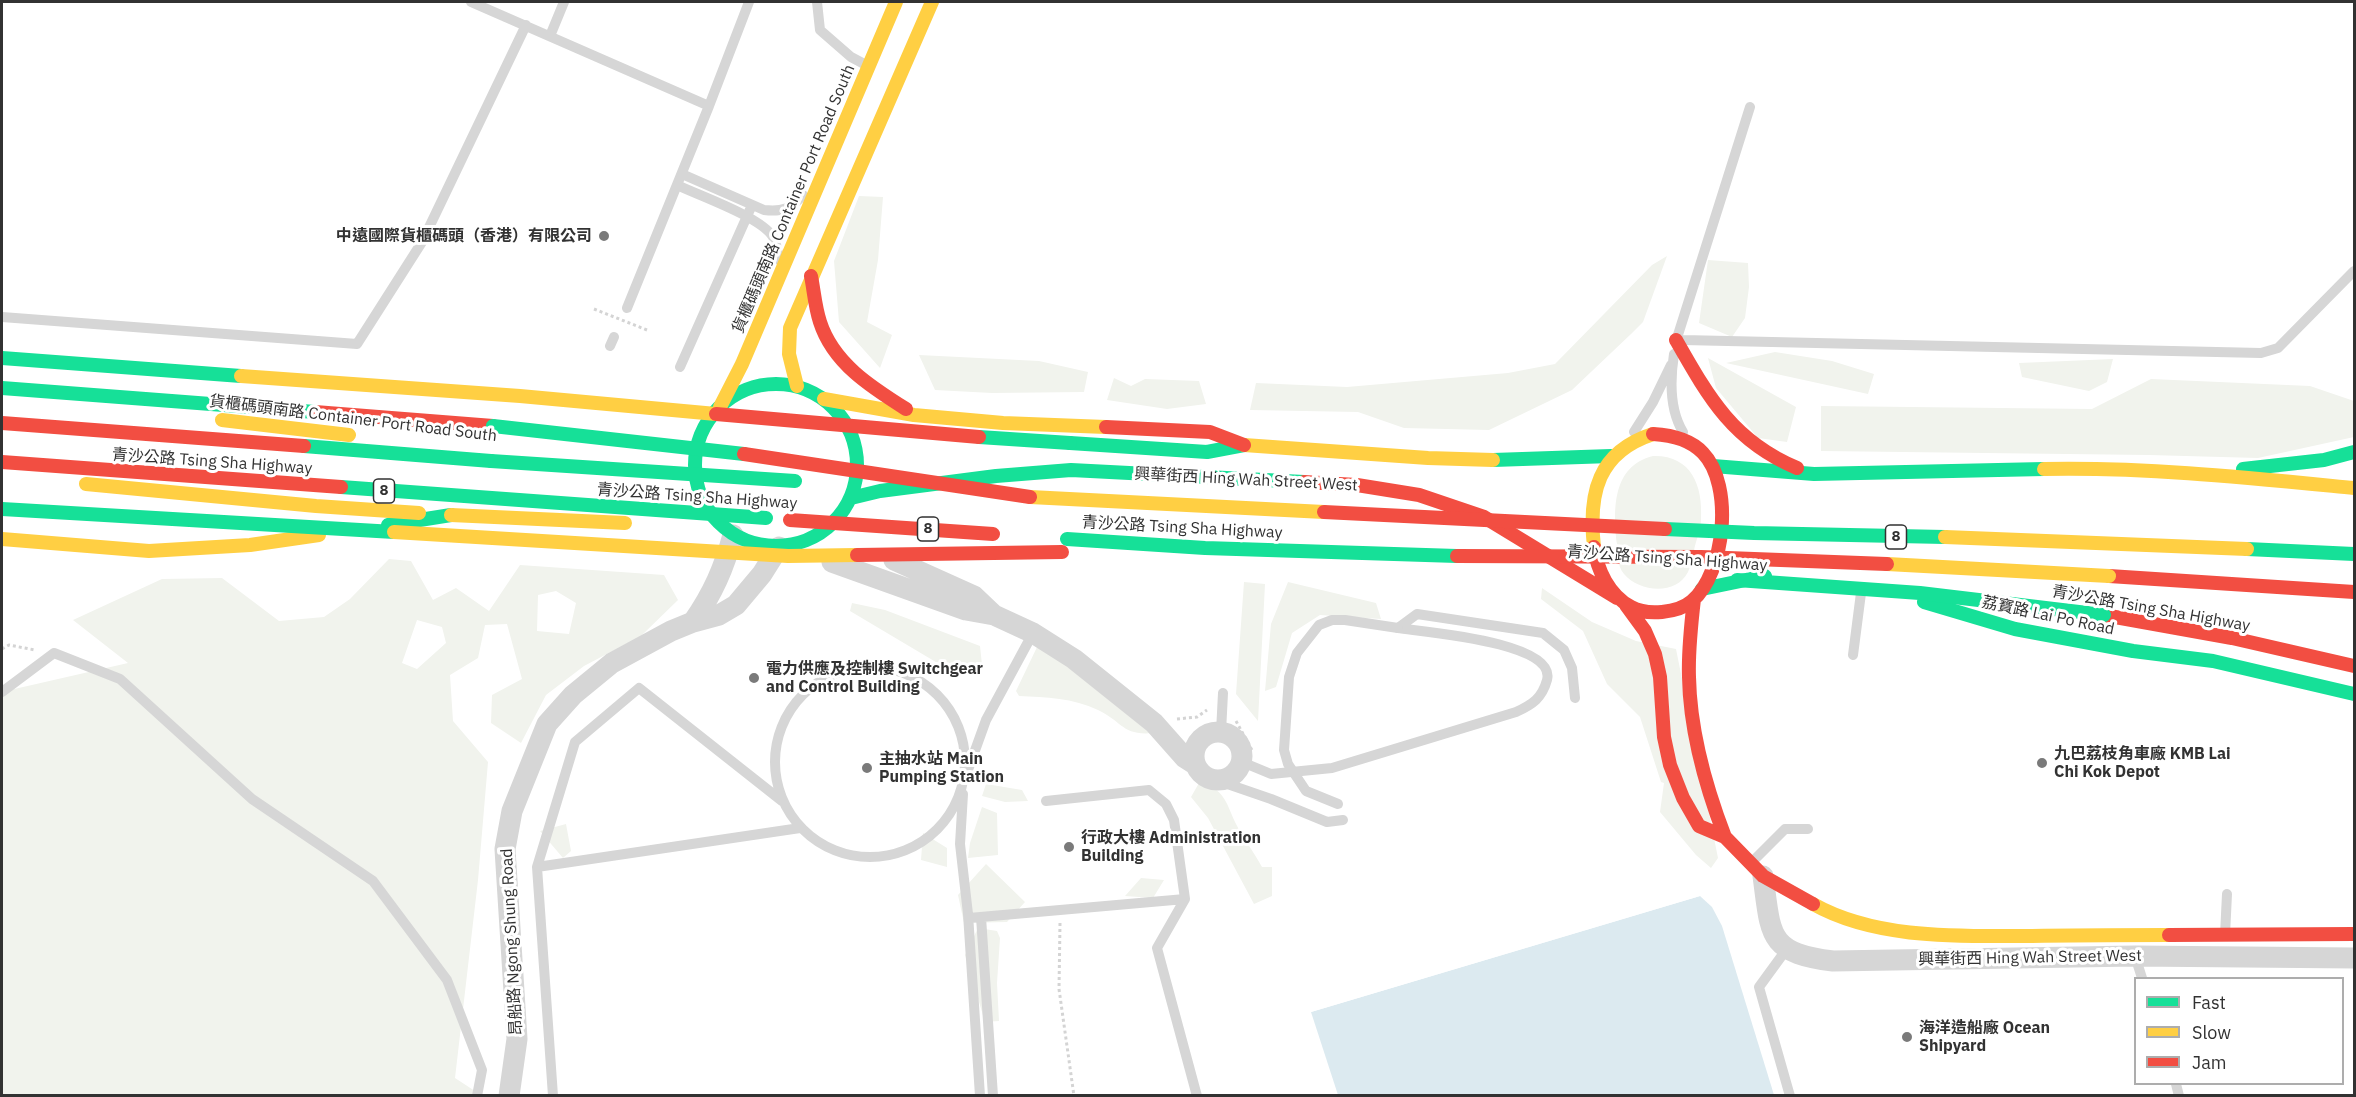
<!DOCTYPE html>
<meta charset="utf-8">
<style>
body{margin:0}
#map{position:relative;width:2356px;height:1097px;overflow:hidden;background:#fff;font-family:"IBM Plex Sans",sans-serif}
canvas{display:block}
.frame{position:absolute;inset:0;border:3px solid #323232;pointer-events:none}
.legend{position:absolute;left:2134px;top:977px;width:210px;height:108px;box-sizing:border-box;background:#fff;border:2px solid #adadad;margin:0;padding:8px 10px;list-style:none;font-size:18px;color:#323232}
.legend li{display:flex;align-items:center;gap:12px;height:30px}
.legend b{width:30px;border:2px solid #adadad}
</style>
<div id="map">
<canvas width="2356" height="1097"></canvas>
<div class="frame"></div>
<ul class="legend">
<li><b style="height:8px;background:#16e098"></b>Fast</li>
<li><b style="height:8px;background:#ffcf43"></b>Slow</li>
<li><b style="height:8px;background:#f24e42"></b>Jam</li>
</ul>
</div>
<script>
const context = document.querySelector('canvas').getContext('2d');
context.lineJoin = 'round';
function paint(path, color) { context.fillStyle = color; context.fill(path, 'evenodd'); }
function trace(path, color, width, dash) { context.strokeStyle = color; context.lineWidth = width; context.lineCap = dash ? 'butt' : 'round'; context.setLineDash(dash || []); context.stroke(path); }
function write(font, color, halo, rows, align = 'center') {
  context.font = font + ' "IBM Plex Sans","Noto Sans TC",sans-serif'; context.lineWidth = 6; context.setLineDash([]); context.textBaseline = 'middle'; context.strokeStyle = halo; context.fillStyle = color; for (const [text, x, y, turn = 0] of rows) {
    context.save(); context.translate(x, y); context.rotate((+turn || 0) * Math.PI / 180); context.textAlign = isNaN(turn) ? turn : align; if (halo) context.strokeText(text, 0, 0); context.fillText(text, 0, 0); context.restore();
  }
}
const green = new Path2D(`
 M 859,196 L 883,197 L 878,260 L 867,322 L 892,335 L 880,368 L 839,322 L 834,261 Z
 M 1667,256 L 1643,322 L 1631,334 L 1572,390 L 1489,430 L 1404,428 L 1358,412 L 1250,410 L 1256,383 L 1347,387 L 1508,373 L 1555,364 L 1652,265 Z
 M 1708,260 L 1748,263 L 1749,287 L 1745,318 L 1732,337 L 1699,323 Z
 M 1775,352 L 1832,361 L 1874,374 L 1868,394 L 1726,363 Z
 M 919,355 L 1039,361 L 1088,372 L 1084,392 L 992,393 L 935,390 Z
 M 1708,358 L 1796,407 L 1787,442 L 1758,438 L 1716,388 Z
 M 2113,359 L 2107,382 L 2089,391 L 2022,377 L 2019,363 Z
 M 1114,378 L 1131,386 L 1145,379 L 1199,381 L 1206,404 L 1167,409 L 1107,400 Z
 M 2151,379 L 2310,386 L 2354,401 L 2354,437 L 2258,458 L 2149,455 L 1821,451 L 1821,406 L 2092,409 Z
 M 1653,456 C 1691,455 1703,485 1701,519 C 1701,529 1696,540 1694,550 C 1692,557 1691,566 1688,572 C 1676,596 1639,592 1624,574 C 1617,566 1618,554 1617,544 C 1613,510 1612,466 1653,456 Z
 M 389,559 L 411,561 L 433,600 L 456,588 L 489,611 L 520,565 L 664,575 L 678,600 L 641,636 L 584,666 L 546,695 L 521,743 L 491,723 L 492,695 L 522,679 L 507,624 L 485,625 L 478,658 L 450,675 L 453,721 L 488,762 L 478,880 L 455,1078 L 481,1095 L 2,1095 L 2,696 L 10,690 L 128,663 L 73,620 L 162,579 L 222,578 L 279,621 L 324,617 L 350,599 ZM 556,591 L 576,603 L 569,634 L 537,631 L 538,595 ZM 417,620 L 442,627 L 446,643 L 417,669 L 402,663 Z
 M 1244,582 L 1265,584 L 1258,721 L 1236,694 Z
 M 1288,582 L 1376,603 L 1381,619 L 1320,615 L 1292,633 L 1276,687 L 1265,691 L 1271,624 Z
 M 1542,588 L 1592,622 L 1636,641 L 1676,649 L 1718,858 L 1711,868 L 1696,855 L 1660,812 L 1664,783 L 1661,782 L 1640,717 L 1607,684 L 1583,631 L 1541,599 Z
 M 852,603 L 885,610 L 980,646 L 982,665 L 956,674 L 850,611 Z
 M 1038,645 L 1088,680 L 1153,733 C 1122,736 1122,721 1098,710 C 1073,698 1046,697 1019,696 L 1016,691 Z
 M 1199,783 C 1224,788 1226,802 1235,822 C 1243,838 1254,852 1262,867 L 1272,867 L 1272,896 L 1254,904 L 1208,818 L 1191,797 Z
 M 986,784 L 1022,790 L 1028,801 L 1005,802 L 982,796 Z
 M 982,807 L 997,813 L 998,855 L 968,858 L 970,843 Z
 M 566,824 L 571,851 L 563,858 L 540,831 Z
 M 923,833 L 947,848 L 947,867 L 921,860 Z
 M 986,864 L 1025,902 L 1007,922 L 964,923 L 958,895 Z
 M 1141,878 L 1164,880 L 1153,898 L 1125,896 Z
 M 978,928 L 997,931 L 1000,938 L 997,983 L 999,1021 L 985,1022 L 965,955 Z`);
const water = new Path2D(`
 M 1700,896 L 1712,907 L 1722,926 L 1774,1095 L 1338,1095 L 1311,1012 Z`);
const pier = new Path2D(`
 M 1699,893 L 1700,896 L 1311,1012 L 1310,1010 Z`);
const path = new Path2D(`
 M 2,649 L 9,645 L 35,650
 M 1177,719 L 1197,717 L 1207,710
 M 1236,721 L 1253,752
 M 1060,923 L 1059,989 L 1074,1096`);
const lane = new Path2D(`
 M 471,2 L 709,106 L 627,308
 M 817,2 L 820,30 L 851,57 L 868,66
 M 550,36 L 564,2
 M 709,106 L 749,2
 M 682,174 L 764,210 C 782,212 791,209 803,195
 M 677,185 C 700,196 761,217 773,237 C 777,244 778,252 779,260
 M 2,317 L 357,344 L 422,242 L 526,25
 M 1677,338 L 1750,107
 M 1683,340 L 2261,353 L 2278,348 L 2354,271
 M 610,346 L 614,337
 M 1674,354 C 1670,380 1669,409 1683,432
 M 680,367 L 752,205
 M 1634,432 L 1653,402 L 1671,365
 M 1398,628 L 1417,614 L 1543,633 L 1564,650 L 1572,668 L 1575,698
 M 1853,655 L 1861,593
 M775 762a95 95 0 1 1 190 0a95 95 0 1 1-190 0Z
 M 2,692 L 54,653 L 120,679 L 252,799 L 373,881 L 447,980 L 482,1070 L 477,1096
 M 1221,732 L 1223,693
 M 1242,762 L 1271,774 L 1332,768 L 1516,712 C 1533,704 1542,698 1547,680 C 1557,642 1424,632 1398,628
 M 968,770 L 986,720 L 1033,633
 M 1213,779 L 1271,799 L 1327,822 L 1343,820
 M 963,794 L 960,844 L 968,914 L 980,1096
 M 1046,801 L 1149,790 L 1166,804 L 1174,820 L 1185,899 L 1157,948 L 1197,1096
 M 1751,863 L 1785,829 L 1808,829
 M 537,867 L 800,828
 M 981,917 L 993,1096
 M 969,918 L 1185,899
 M 2225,935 L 2227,894
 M 1786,950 L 1759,987 L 1790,1096
 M 2135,956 L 2142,978
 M 2176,1084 L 2179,1096
 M 553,1096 L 537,867 L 575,742 L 639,688 L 782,801`);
const street = new Path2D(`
 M 894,560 L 974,596 L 994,615
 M 832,562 L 966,610 L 994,615 L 1033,633 L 1074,659 L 1154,723 L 1185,758 L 1196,765
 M 693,622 C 713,593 724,568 733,535
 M1194 756a24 24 0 1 1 48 0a24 24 0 1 1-48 0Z
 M 1763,876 C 1771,935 1767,953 1833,961 L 2135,956 L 2354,958
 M 509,1096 L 517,1039 L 505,849 L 512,811 L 547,724 L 573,695 L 612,663 L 671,631 L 693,622 L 719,615 L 736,605 L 762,574 L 779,547`);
const fast = new Path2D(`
 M695 465a81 81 0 1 1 162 0a81 81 0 1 1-162 0Z
 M 2,388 L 315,412
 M 1070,443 L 1207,452 L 1244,445
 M 304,446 L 491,461
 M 1493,460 L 1611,456
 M 1713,466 L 1814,474 L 2044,469
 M 2243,469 L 2324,460 L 2354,452
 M 851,498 L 880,491 L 996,476 L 1071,470 L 1304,482
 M 388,525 L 451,515
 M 1067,539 L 1205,548 L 1457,556
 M 2247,549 L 2354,554
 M 1702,589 L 1765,576
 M 1924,602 L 2015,629 L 2133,651 L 2213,661 L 2354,694`);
const slow = new Path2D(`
 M 797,386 L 789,354 L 790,328 L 932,2
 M 824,399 L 914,415 L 1003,423 L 1106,427
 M 720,407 L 742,364 L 896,2
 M 222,420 L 349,435
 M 1244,445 L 1428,458 L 1493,460
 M 2044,469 C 2148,467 2251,478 2354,488
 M 86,484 L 316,506 L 419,513
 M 1030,497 L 1324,512
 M 451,515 L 625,523
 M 2,539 L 149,551 L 250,545 L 319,535
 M 1594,547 C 1588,493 1598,452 1653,434
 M 1813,904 C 1877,940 1961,936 2032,936 C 2077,935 2123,935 2169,935`);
const jam = new Path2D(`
 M 811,276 C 814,291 815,307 820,322 C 833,363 871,387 906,409
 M 1676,340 C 1709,398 1733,441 1797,468
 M 315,412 L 493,426
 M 2,423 L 304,446
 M 1106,427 L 1210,432 L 1244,445
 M 1304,482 L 1357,485 L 1419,495 L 1484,517 L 1617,598
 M 1594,547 C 1597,570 1609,595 1631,607 C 1640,612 1651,613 1662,612 C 1672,611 1684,608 1692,601 C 1725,573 1734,485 1703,453 C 1690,439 1671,435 1653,434
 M 2109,576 L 2354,592
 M 1694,599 C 1691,625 1688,651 1689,677 C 1690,732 1705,785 1725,837
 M 1626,605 L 1645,631 L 1655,654 L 1660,677 L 1664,737 L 1670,765 L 1683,798 L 1699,826 L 1725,837 L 1763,876 L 1813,904
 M 2104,615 L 2232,638 L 2354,666
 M 2169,935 L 2354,934`);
const pathBridge = new Path2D(`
 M 594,309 L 647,330`);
const laneBridge = new Path2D(`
 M 1338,804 L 1306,791 L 1288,764 L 1284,750 L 1289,677 L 1297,653 L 1319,625 L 1332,620 L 1345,620 L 1398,628`);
const fastBridge = new Path2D(`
 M 2,358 L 241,376
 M 493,426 L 744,454
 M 979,437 L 1070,443
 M 491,461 L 795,481
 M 341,487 L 766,518
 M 2,509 L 394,532
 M 1665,529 L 1754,533 L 1945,537
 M 1737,580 L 1920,593 L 2104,615`);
const slowBridge = new Path2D(`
 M 241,376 L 520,396 L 716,414
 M 394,532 L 788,556 L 857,555
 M 1945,537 L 2247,549
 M 1887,564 L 2109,576`);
const jamBridge = new Path2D(`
 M 716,414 L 979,437
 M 744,454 L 1030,497
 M 2,462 L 341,487
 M 1324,512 L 1665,529
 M 790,520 L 993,534
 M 857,555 L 1062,552
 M 1457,556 L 1701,557 L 1887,564`);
const markers = [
 [604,236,6,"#7a7a7a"],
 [754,678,6,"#7a7a7a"],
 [2042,763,6,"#7a7a7a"],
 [867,768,6,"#7a7a7a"],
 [1069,847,6,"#7a7a7a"],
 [1907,1037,6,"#7a7a7a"]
];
const shields = [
 [384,491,21],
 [928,529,21],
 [1896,537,21]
];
const shieldNames = [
 ["8",384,491],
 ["8",928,529],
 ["8",1896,537]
];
const streetNames = [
 ["貨櫃碼頭南路 Container Port Road South",794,199,-67],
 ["貨櫃碼頭南路 Container Port Road South",353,419,7],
 ["青沙公路 Tsing Sha Highway",212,462,4],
 ["興華街西 Hing Wah Street West",1246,480,3],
 ["青沙公路 Tsing Sha Highway",697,497,4],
 ["青沙公路 Tsing Sha Highway",1182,528,3],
 ["青沙公路 Tsing Sha Highway",1667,559,4],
 ["青沙公路 Tsing Sha Highway",2151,609,10],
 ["荔寶路 Lai Po Road",2048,616,12],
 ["昂船路 Ngong Shung Road",512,942,-93],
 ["興華街西 Hing Wah Street West",2030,958,-1]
];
const poiNames = [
 ["中遠國際貨櫃碼頭（香港）有限公司",592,236,"right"],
 ["電力供應及控制樓 Switchgear",766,669],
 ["and Control Building",766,687],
 ["九巴荔枝角車廠 KMB Lai",2054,754],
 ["Chi Kok Depot",2054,772],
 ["主抽水站 Main",879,759],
 ["Pumping Station",879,777],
 ["行政大樓 Administration",1081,838],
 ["Building",1081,856],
 ["海洋造船廠 Ocean",1919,1028],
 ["Shipyard",1919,1046]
];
paint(green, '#f1f3ed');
paint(water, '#dceaf0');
paint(pier, '#fff');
trace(path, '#d4d4d4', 3, [3, 3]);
trace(lane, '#d6d6d6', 10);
trace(street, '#d6d6d6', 21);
trace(fast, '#16e098', 14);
trace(slow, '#ffcf43', 14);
trace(jam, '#f24e42', 14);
trace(pathBridge, '#d4d4d4', 3, [3, 3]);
trace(laneBridge, '#d6d6d6', 10);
trace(fastBridge, '#16e098', 14);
trace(slowBridge, '#ffcf43', 14);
trace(jamBridge, '#f24e42', 14);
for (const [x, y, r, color] of markers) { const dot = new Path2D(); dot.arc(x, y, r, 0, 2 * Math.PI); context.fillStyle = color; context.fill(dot); trace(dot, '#fff', 2); }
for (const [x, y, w] of shields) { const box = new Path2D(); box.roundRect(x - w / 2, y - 12, w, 24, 4.5); context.fillStyle = '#fff'; context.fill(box); trace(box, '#323232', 1.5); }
write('bold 15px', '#323232', null, shieldNames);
write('16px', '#323232', '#fff', streetNames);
write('bold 16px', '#323232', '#fff', poiNames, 'left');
</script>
